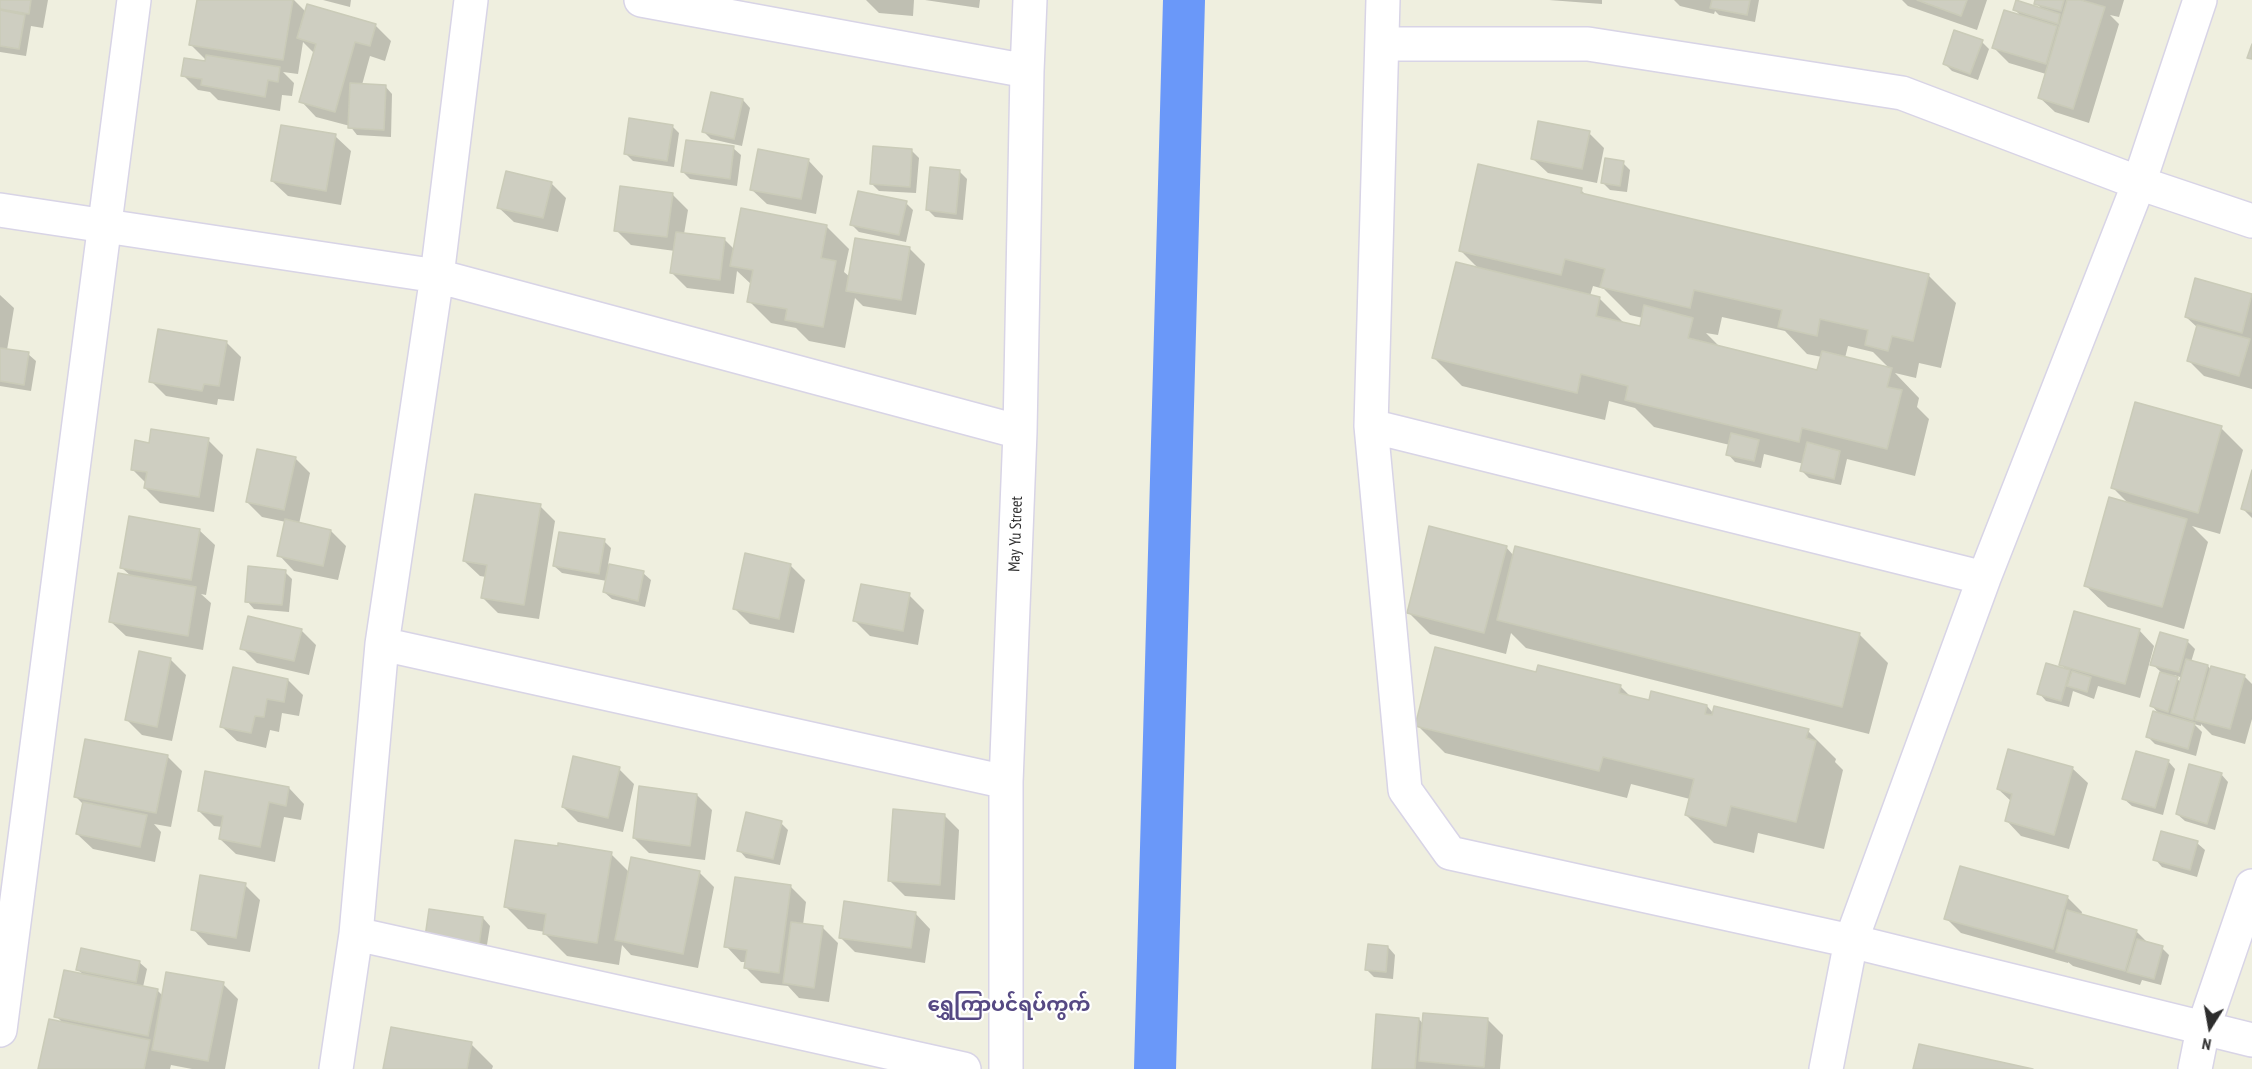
<!DOCTYPE html>
<meta charset="utf-8">
<style>
body{margin:0}
#map{position:relative;width:2252px;height:1069px;overflow:hidden;background:#efefdf;font-family:"PT Sans Narrow",sans-serif}
canvas{display:block}
.north{position:absolute;left:2180px;top:997px;width:60px;height:60px;-webkit-text-stroke:4px #fff;paint-order:stroke;rotate:191deg;font-size:16px;font-weight:700;line-height:24px;text-align:center;color:#2d2d2d}
.north::after{content:'';display:block;margin:auto;width:21px;height:27px;background:#2d2d2d;clip-path:polygon(50% 0,100% 100%,50% 72%,0 100%)}
</style>
<div id="map">
<canvas width="2252" height="1069"></canvas>
<div class="north">N</div>
</div>
<script>
const context = document.querySelector('canvas').getContext('2d');
context.lineJoin = 'round';
function paint(path, color) { context.fillStyle = color; context.fill(path, 'evenodd'); }
function trace(path, color, width, dash) { context.strokeStyle = color; context.lineWidth = width; context.lineCap = dash ? 'butt' : 'round'; context.setLineDash(dash || []); context.stroke(path); }
function write(font, color, halo, rows, align = 'center') {
  context.font = font + ' "PT Sans Narrow","Noto Sans Myanmar",sans-serif'; context.lineWidth = 4.5; context.setLineDash([]); context.textBaseline = 'middle'; context.strokeStyle = halo; context.fillStyle = color; for (const [text, x, y, turn = 0] of rows) {
    context.save(); context.translate(x, y); context.rotate((+turn || 0) * Math.PI / 180); context.textAlign = isNaN(turn) ? turn : align; if (halo) context.strokeText(text, 0, 0); context.fillText(text, 0, 0); context.restore();
  }
}
const shadow = new Path2D(`
 M 0,0 L 48,0 L 43,28 L 31,26 L 26,56 L 0,52 Z
 M 198,0 L 294,0 L 306,12 L 308,6 L 376,26 L 391,41 L 385,61 L 370,56 L 362,85 L 385,86 L 392,94 L 391,137 L 357,135 L 350,126 L 316,117 L 301,101 L 315,54 L 303,42 L 298,74 L 283,72 L 294,83 L 292,96 L 282,95 L 280,111 L 218,100 L 210,92 L 198,90 L 183,75 L 209,63 L 191,45 Z
 M 323,0 L 351,0 L 350,7 Z
 M 866,0 L 914,0 L 913,16 L 879,13 Z
 M 925,0 L 980,0 L 979,8 Z
 M 1549,0 L 1602,0 L 1602,4 Z
 M 1674,0 L 1759,0 L 1755,22 L 1719,15 L 1715,11 L 1714,14 L 1680,6 Z
 M 1902,0 L 1987,0 L 1977,30 L 1908,6 Z
 M 2037,0 L 2124,0 L 2119,17 L 2110,15 L 2119,24 L 2089,123 L 2055,112 L 2039,97 L 2046,74 L 2009,63 L 1994,48 L 2022,17 L 2015,10 L 2043,10 L 2036,3 Z
 M 1982,42 L 1989,49 L 1978,80 L 1952,71 L 1944,63 Z
 M 743,100 L 750,108 L 742,146 L 711,139 L 704,132 Z
 M 672,126 L 679,133 L 674,167 L 633,161 L 625,153 Z
 M 1589,133 L 1604,148 L 1597,183 L 1548,173 L 1532,158 Z
 M 335,136 L 351,151 L 341,205 L 288,196 L 272,181 Z
 M 733,148 L 741,155 L 737,186 L 690,179 L 683,172 Z
 M 911,150 L 919,158 L 916,193 L 879,191 L 872,184 Z
 M 808,160 L 823,176 L 816,214 L 767,204 L 751,189 Z
 M 1623,163 L 1630,170 L 1627,192 L 1610,190 L 1602,182 Z
 M 959,171 L 967,179 L 963,220 L 935,217 L 928,210 Z
 M 551,183 L 566,198 L 558,232 L 514,222 L 498,207 Z
 M 1581,190 L 1587,196 L 1928,275 L 1956,303 L 1941,368 L 1919,363 L 1916,378 L 1895,373 L 1919,398 L 1917,407 L 1929,419 L 1915,476 L 1847,459 L 1841,485 L 1809,478 L 1802,471 L 1804,464 L 1764,454 L 1761,468 L 1735,462 L 1728,454 L 1730,445 L 1654,427 L 1635,408 L 1609,401 L 1605,420 L 1462,386 L 1434,358 L 1479,269 L 1460,250 ZM 1593,286 L 1604,289 L 1630,315 L 1643,318 L 1641,328 L 1626,325 L 1599,298 L 1590,296 ZM 1722,317 L 1785,331 L 1807,354 L 1822,357 L 1818,371 L 1721,348 L 1706,333 L 1718,335 ZM 1848,346 L 1873,352 L 1890,369 L 1845,358 Z
 M 673,195 L 688,210 L 684,234 L 724,239 L 735,250 L 742,210 L 827,227 L 849,249 L 844,272 L 850,277 L 910,249 L 925,264 L 916,315 L 863,306 L 855,298 L 845,348 L 809,341 L 796,328 L 771,323 L 749,301 L 752,285 L 737,271 L 734,294 L 687,288 L 672,273 L 675,251 L 631,245 L 616,230 Z
 M 906,203 L 913,210 L 906,242 L 859,232 L 852,225 Z
 M 2196,280 L 2252,296 L 2252,389 L 2204,376 L 2188,360 L 2198,328 L 2186,317 Z
 M 0,295 L 14,308 L 7,350 L 28,354 L 36,361 L 31,391 L 0,386 Z
 M 226,342 L 241,357 L 234,401 L 218,399 L 217,405 L 166,396 L 151,381 Z
 M 2221,428 L 2243,450 L 2220,534 L 2192,526 L 2208,542 L 2184,629 L 2108,607 L 2085,585 L 2129,504 L 2113,488 Z
 M 208,440 L 223,455 L 214,512 L 160,503 L 145,488 L 146,483 L 132,469 L 150,445 Z
 M 295,458 L 310,473 L 299,524 L 331,531 L 346,546 L 338,580 L 294,571 L 279,555 L 286,522 L 262,517 L 247,502 Z
 M 2252,475 L 2252,518 L 2242,508 Z
 M 540,506 L 555,521 L 539,619 L 498,613 L 483,598 L 486,577 L 480,576 L 464,561 Z
 M 199,530 L 215,545 L 206,595 L 201,594 L 211,603 L 203,650 L 126,636 L 110,621 L 132,577 L 122,568 Z
 M 604,541 L 611,548 L 608,565 L 643,573 L 651,580 L 645,607 L 612,599 L 604,592 L 607,581 L 562,573 L 554,566 Z
 M 1506,547 L 1514,556 L 1516,548 L 1860,635 L 1888,663 L 1869,734 L 1526,648 L 1511,633 L 1506,654 L 1430,634 L 1408,612 Z
 M 790,565 L 805,580 L 794,633 L 750,624 L 735,609 Z
 M 285,572 L 292,579 L 289,612 L 254,609 L 247,601 Z
 M 909,595 L 924,610 L 918,645 L 870,636 L 855,621 Z
 M 301,630 L 316,645 L 309,675 L 257,663 L 242,648 Z
 M 2139,630 L 2154,646 L 2140,698 L 2098,686 L 2094,699 L 2073,691 L 2069,707 L 2046,701 L 2039,693 L 2066,670 L 2061,664 Z
 M 2187,641 L 2195,649 L 2191,662 L 2208,666 L 2211,670 L 2244,676 L 2252,684 L 2252,719 L 2245,744 L 2212,735 L 2201,724 L 2201,726 L 2194,724 L 2202,732 L 2196,756 L 2155,744 L 2148,737 L 2160,715 L 2152,706 L 2161,672 L 2152,664 ZM 2174,675 L 2183,678 L 2181,683 Z
 M 170,659 L 186,675 L 172,741 L 142,735 L 127,720 Z
 M 1538,674 L 1620,686 L 1631,697 L 1650,702 L 1652,693 L 1707,706 L 1714,714 L 1808,731 L 1836,759 L 1835,762 L 1843,770 L 1824,849 L 1758,833 L 1754,853 L 1714,843 L 1686,815 L 1690,799 L 1631,784 L 1627,798 L 1445,753 L 1417,725 Z
 M 288,680 L 303,695 L 299,716 L 282,713 L 279,732 L 270,730 L 266,748 L 237,741 L 221,726 Z
 M 167,756 L 182,771 L 171,827 L 154,824 L 161,832 L 155,862 L 93,849 L 77,834 L 84,805 L 76,797 Z
 M 2168,761 L 2175,769 L 2163,815 L 2132,806 L 2124,799 Z
 M 2072,768 L 2088,783 L 2069,849 L 2021,836 L 2006,820 L 2012,802 L 1998,789 Z
 M 619,769 L 634,784 L 623,832 L 578,822 L 563,807 Z
 M 2221,774 L 2228,782 L 2215,830 L 2185,821 L 2177,814 Z
 M 289,788 L 304,804 L 301,820 L 284,817 L 275,862 L 236,854 L 220,839 L 223,827 L 214,826 L 199,811 Z
 M 697,795 L 712,810 L 705,860 L 649,853 L 634,838 Z
 M 944,815 L 959,830 L 955,900 L 905,896 L 890,881 Z
 M 781,823 L 788,830 L 780,865 L 746,858 L 739,850 Z
 M 2197,843 L 2205,850 L 2197,877 L 2162,867 L 2155,859 Z
 M 611,854 L 629,872 L 699,872 L 714,887 L 698,968 L 631,955 L 622,945 L 619,965 L 567,956 L 545,934 L 545,932 L 528,929 L 506,907 Z
 M 245,885 L 260,900 L 250,952 L 208,945 L 193,929 Z
 M 791,887 L 806,902 L 803,925 L 823,928 L 838,943 L 829,1002 L 799,998 L 788,986 L 761,983 L 746,968 L 747,962 L 741,962 L 726,946 Z
 M 2067,897 L 2082,912 L 2081,916 L 2136,931 L 2149,944 L 2162,948 L 2169,955 L 2161,985 L 2142,980 L 2140,985 L 2073,966 L 2068,962 L 2068,963 L 1961,933 L 1946,918 Z
 M 431,911 L 483,918 L 490,926 L 486,951 Z
 M 915,913 L 930,929 L 925,963 L 855,952 L 840,937 Z
 M 1388,947 L 1395,955 L 1393,979 L 1374,977 L 1367,970 Z
 M 139,962 L 147,969 L 143,987 L 157,990 L 163,996 L 223,984 L 238,999 L 225,1069 L 192,1069 L 171,1065 L 170,1069 L 40,1069 L 63,1023 L 56,1016 L 84,975 L 78,970 Z
 M 1419,1019 L 1424,1025 L 1487,1019 L 1503,1035 L 1500,1069 L 1373,1069 Z
 M 471,1044 L 493,1066 L 492,1069 L 384,1069 Z`);
const canal = new Path2D(`
 M 1155,1069 L 1184,0`);
const building = new Path2D(`
 M 0,0 L 31,0 L 29,14 L 0,9 Z
 M 197,0 L 293,0 L 283,60 L 189,45 Z
 M 1712,0 L 1750,0 L 1747,15 L 1710,8 Z
 M 1917,0 L 1967,0 L 1961,16 Z
 M 2016,0 L 2060,14 L 2058,24 L 2013,10 Z
 M 2035,0 L 2064,0 L 2061,11 L 2034,4 Z
 M 2067,0 L 2081,0 L 2105,7 L 2073,109 L 2038,98 Z
 M 307,4 L 376,24 L 370,46 L 355,42 L 335,112 L 299,102 L 316,44 L 297,38 Z
 M 0,10 L 25,15 L 19,49 L 0,46 Z
 M 2004,10 L 2057,26 L 2046,64 L 1992,48 Z
 M 1954,30 L 1983,40 L 1970,74 L 1943,64 Z
 M 2252,44 L 2252,59 L 2247,58 Z
 M 206,55 L 280,67 L 278,82 L 268,80 L 265,97 L 201,85 L 202,79 L 181,76 L 184,58 L 205,61 Z
 M 350,83 L 386,85 L 384,130 L 348,128 Z
 M 711,92 L 743,99 L 734,139 L 702,132 Z
 M 629,118 L 673,125 L 667,161 L 624,154 Z
 M 1538,121 L 1590,131 L 1582,169 L 1531,159 Z
 M 281,125 L 336,134 L 326,191 L 271,181 Z
 M 686,140 L 734,146 L 730,179 L 681,172 Z
 M 873,146 L 912,149 L 910,187 L 870,184 Z
 M 758,149 L 809,159 L 801,199 L 750,190 Z
 M 1605,158 L 1624,161 L 1620,186 L 1601,183 Z
 M 1478,164 L 1582,188 L 1581,193 L 1929,274 L 1913,341 L 1892,336 L 1888,351 L 1865,345 L 1868,330 L 1820,319 L 1817,336 L 1778,327 L 1782,310 L 1694,290 L 1690,308 L 1600,287 L 1605,269 L 1565,259 L 1561,275 L 1459,251 Z
 M 930,167 L 960,170 L 956,214 L 926,210 Z
 M 506,171 L 552,182 L 543,218 L 497,208 Z
 M 620,186 L 673,193 L 667,237 L 614,231 Z
 M 858,191 L 907,201 L 899,235 L 850,225 Z
 M 741,208 L 827,225 L 821,258 L 836,261 L 823,327 L 785,320 L 787,309 L 747,302 L 753,270 L 730,266 Z
 M 676,232 L 725,238 L 720,280 L 670,273 Z
 M 855,238 L 910,247 L 901,300 L 846,291 Z
 M 1456,262 L 1600,297 L 1596,316 L 1640,326 L 1644,305 L 1693,318 L 1688,338 L 1817,370 L 1822,351 L 1892,368 L 1887,387 L 1902,390 L 1887,449 L 1802,428 L 1799,442 L 1625,400 L 1628,386 L 1581,374 L 1577,393 L 1432,358 Z
 M 2195,278 L 2252,294 L 2242,333 L 2185,317 Z
 M 2197,325 L 2250,339 L 2239,376 L 2187,361 Z
 M 158,329 L 227,341 L 219,386 L 204,384 L 202,391 L 149,382 Z
 M 0,348 L 29,352 L 24,385 L 0,381 Z
 M 2135,402 L 2222,426 L 2198,513 L 2111,488 Z
 M 151,429 L 209,438 L 199,497 L 144,488 L 147,472 L 131,470 L 135,440 L 149,443 Z
 M 1731,433 L 1759,440 L 1754,461 L 1726,455 Z
 M 1807,442 L 1840,451 L 1834,479 L 1800,471 Z
 M 257,449 L 296,457 L 284,510 L 246,502 Z
 M 2252,470 L 2252,512 L 2241,509 Z
 M 475,494 L 541,504 L 524,605 L 481,598 L 487,565 L 463,561 Z
 M 2109,497 L 2187,519 L 2162,607 L 2084,586 Z
 M 129,516 L 200,529 L 191,580 L 120,568 Z
 M 285,519 L 331,530 L 323,566 L 277,556 Z
 M 1429,526 L 1507,546 L 1484,633 L 1407,613 Z
 M 559,532 L 605,539 L 599,574 L 553,566 Z
 M 1515,546 L 1860,633 L 1842,707 L 1497,620 Z
 M 745,553 L 791,564 L 779,619 L 733,609 Z
 M 609,564 L 644,571 L 638,601 L 603,592 Z
 M 248,566 L 286,570 L 282,605 L 245,602 Z
 M 118,573 L 196,587 L 188,636 L 109,622 Z
 M 861,584 L 910,593 L 903,631 L 853,621 Z
 M 2074,611 L 2140,629 L 2125,684 L 2059,665 Z
 M 248,616 L 302,629 L 294,661 L 240,649 Z
 M 2160,632 L 2188,640 L 2179,672 L 2150,665 Z
 M 1435,647 L 1536,672 L 1538,665 L 1621,685 L 1619,693 L 1649,700 L 1651,691 L 1707,705 L 1705,714 L 1712,715 L 1714,706 L 1809,729 L 1806,738 L 1816,741 L 1796,822 L 1731,806 L 1726,826 L 1685,815 L 1694,779 L 1603,757 L 1599,771 L 1415,726 Z
 M 139,651 L 171,658 L 157,727 L 125,720 Z
 M 2186,659 L 2208,665 L 2193,720 L 2171,713 Z
 M 2046,663 L 2070,670 L 2061,701 L 2037,694 Z
 M 2211,666 L 2245,675 L 2230,729 L 2195,720 Z
 M 233,667 L 288,679 L 284,702 L 267,699 L 264,717 L 255,716 L 251,733 L 220,727 Z
 M 2072,671 L 2091,677 L 2087,692 L 2067,686 Z
 M 2160,672 L 2178,677 L 2168,712 L 2150,706 Z
 M 2153,711 L 2195,723 L 2188,749 L 2146,737 Z
 M 85,739 L 168,755 L 156,813 L 74,797 Z
 M 2008,749 L 2073,767 L 2054,835 L 2005,821 L 2012,794 L 1997,789 Z
 M 2136,751 L 2169,760 L 2155,808 L 2122,799 Z
 M 573,756 L 620,767 L 608,818 L 562,807 Z
 M 2189,764 L 2222,773 L 2207,824 L 2176,814 Z
 M 205,771 L 289,787 L 286,806 L 269,802 L 260,847 L 219,839 L 223,816 L 198,811 Z
 M 639,786 L 697,794 L 690,846 L 633,838 Z
 M 83,802 L 147,815 L 140,847 L 76,834 Z
 M 893,809 L 945,814 L 940,885 L 888,881 Z
 M 746,812 L 782,821 L 773,859 L 737,851 Z
 M 2161,831 L 2198,841 L 2190,870 L 2153,860 Z
 M 515,840 L 558,846 L 558,843 L 612,852 L 597,943 L 543,934 L 546,914 L 504,907 Z
 M 631,857 L 700,871 L 683,954 L 615,940 Z
 M 1960,866 L 2068,896 L 2053,949 L 1944,919 Z
 M 200,875 L 246,883 L 236,938 L 191,930 Z
 M 735,877 L 791,885 L 779,973 L 744,968 L 747,950 L 724,947 Z
 M 844,901 L 916,912 L 911,948 L 839,938 Z
 M 429,909 L 483,917 L 479,945 L 425,937 Z
 M 2067,910 L 2137,930 L 2125,971 L 2056,952 Z
 M 791,922 L 823,926 L 814,988 L 783,983 Z
 M 2137,939 L 2163,946 L 2154,979 L 2127,972 Z
 M 1368,944 L 1388,946 L 1386,972 L 1365,970 Z
 M 81,948 L 140,961 L 136,982 L 76,970 Z
 M 64,970 L 158,989 L 148,1036 L 54,1017 Z
 M 166,972 L 224,982 L 208,1061 L 152,1050 Z
 M 1423,1013 L 1488,1018 L 1484,1067 L 1419,1061 Z
 M 1376,1014 L 1419,1018 L 1415,1069 L 1372,1069 Z
 M 49,1019 L 150,1040 L 144,1069 L 38,1069 Z
 M 391,1027 L 472,1042 L 467,1069 L 383,1069 Z
 M 1919,1044 L 2033,1069 L 1913,1069 Z`);
const minor = new Path2D(`
 M 641,0 L 1027,71
 M 1383,0 L 1371,426 L 1405,790 L 1450,853 L 1851,941 L 2252,1040
 M 1383,44 L 1588,44 L 1902,93 L 2139,183 L 2252,221
 M 0,210 L 437,276 L 1020,432
 M 1371,426 L 1984,578
 M 382,644 L 1006,782
 M 356,934 L 964,1069
 M 0,1030 L 134,0
 M 336,1069 L 356,934 L 382,644 L 437,276 L 471,0
 M 1006,1069 L 1006,782 L 1020,432 L 1027,71 L 1030,0
 M 1826,1069 L 1851,941 L 1984,578 L 2139,183 L 2200,0
 M 2195,1069 L 2203,1029 L 2252,886`);
const streetNames = [
 ["May Yu Street",1016,534,-88]
];
const quarterNames = [
 ["ရွှေကြာပင်ရပ်ကွက်",1009,1005]
];
paint(shadow, '#0003');
trace(canal, '#6a98f9', 42);
paint(building, '#cecec1');
trace(building, '#cacbb8', 1.5);
trace(minor, '#d8d4e6', 36);
trace(minor, '#fff', 33);
write('16px', '#2d2d2d', '#fff', streetNames);
write('bold 20px', '#564983', '#fff', quarterNames);
</script>
